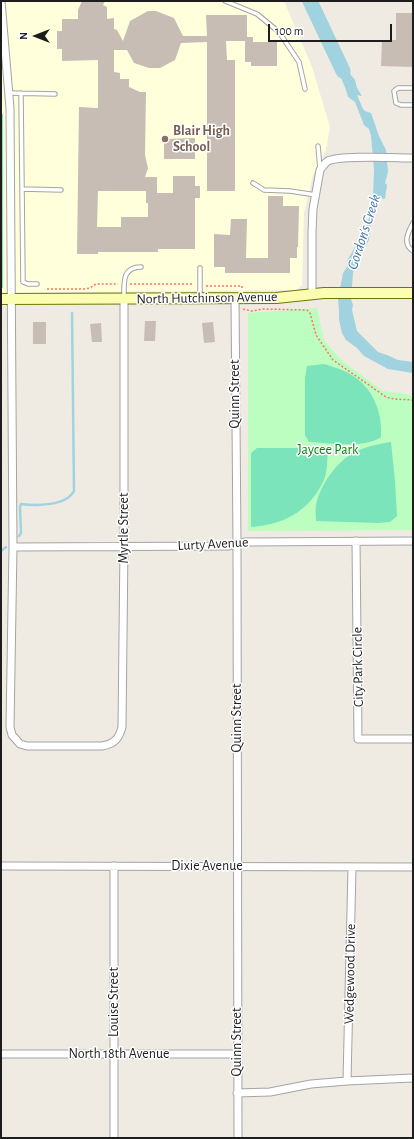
<!DOCTYPE html>
<style>
body{margin:0}
#map{position:relative;width:414px;height:1139px;overflow:hidden;background:#efebe2;font-family:"Alegreya Sans",sans-serif}
canvas{display:block}
.frame{position:absolute;inset:0;border:2px solid #1d1d1d;pointer-events:none}
.north{position:absolute;left:16px;top:16px;width:40px;height:40px;-webkit-text-stroke:3px #fff;paint-order:stroke;rotate:270deg;font-size:11px;font-weight:700;line-height:16px;text-align:center;color:#1d1d1d}
.north::after{content:'';display:block;margin:auto;width:14px;height:18px;background:#1d1d1d;clip-path:polygon(50% 0,100% 100%,50% 72%,0 100%)}
.scale{position:absolute;left:268px;top:24px;width:124px;height:18px;box-sizing:border-box;border:2px solid #1d1d1d;border-top:0;padding-left:5px;font-size:12px;line-height:14px;white-space:nowrap;color:#1d1d1d;-webkit-text-stroke:3px #fff;paint-order:stroke}
</style>
<div id="map">
<canvas width="414" height="1139"></canvas>
<div class="frame"></div>
<div class="north">N</div>
<div class="scale">100 m</div>
</div>
<script>
const context = document.querySelector('canvas').getContext('2d');
context.lineJoin = 'round';
function paint(path, color) { context.fillStyle = color; context.fill(path, 'evenodd'); }
function trace(path, color, width, dash) { context.strokeStyle = color; context.lineWidth = width; context.lineCap = dash ? 'butt' : 'round'; context.setLineDash(dash || []); context.stroke(path); }
function write(font, color, halo, rows, align = 'center') {
  context.font = font + ' "Alegreya Sans",sans-serif'; context.lineWidth = 3; context.setLineDash([]); context.textBaseline = 'middle'; context.strokeStyle = halo; context.fillStyle = color; for (const [text, x, y, turn = 0] of rows) {
    context.save(); context.translate(x, y); context.rotate((+turn || 0) * Math.PI / 180); context.textAlign = isNaN(turn) ? turn : align; if (halo) context.strokeText(text, 0, 0); context.fillText(text, 0, 0); context.restore();
  }
}
const education = new Path2D(`
 M 1,1 L 284,1 L 312,67 L 330,127 L 326,150 L 313,175 L 304,213 L 302,285 L 297,290 L 1,293 Z`);
const park = new Path2D(`
 M 34,1 L 232,1 L 232,2 L 34,2 Z
 M 317,308 L 324,340 L 341,360 L 383,391 L 413,395 L 413,530 L 248,531 L 248,313 Z`);
const pitch = new Path2D(`
 M 1,114 L 3,114 L 3,288 L 1,288 Z
 M 324,364 C 333,367 342,369 350,374 C 372,386 383,412 381,437 C 365,449 329,443 309,442 L 305,435 L 305,378 L 307,366 Z
 M 391,442 L 395,481 L 397,516 L 390,522 L 378,523 L 316,521 C 316,516 315,510 316,505 C 320,485 337,461 355,452 C 367,446 379,444 391,442 Z
 M 257,448 L 328,448 C 327,460 328,474 322,484 C 307,513 281,525 251,527 L 251,453 Z`);
const water = new Path2D(`
 M 334,53 L 342,54 L 351,75 L 355,80 L 357,88 L 362,96 L 357,95 L 363,109 L 365,111 L 371,113 L 379,136 L 386,150 L 388,172 L 385,183 L 387,185 L 385,199 L 379,198 L 370,228 L 369,240 L 357,260 L 353,273 L 351,299 L 353,305 L 352,310 L 357,331 L 378,352 L 387,355 L 398,360 L 413,362 L 413,373 L 388,369 L 364,356 L 357,348 L 346,340 L 342,333 L 339,320 L 339,310 L 338,299 L 343,273 L 347,267 L 347,261 L 365,229 L 373,207 L 373,198 L 374,169 L 371,136 L 369,129 L 364,125 L 355,102 L 348,97 C 345,82 334,69 334,53 Z`);
const stream = new Path2D(`
 M 19,536 L 21,533 L 20,507 L 21,504 C 36,506 66,506 74,491 L 72,313
 M 1,551 L 6,547`);
const river = new Path2D(`
 M 310,1 L 343,71`);
const building = new Path2D(`
 M 82,1 L 105,1 L 103,5 L 107,7 L 107,19 L 114,18 L 114,29 L 117,30 L 123,41 L 130,21 L 148,11 L 156,11 L 174,18 L 183,36 L 207,36 L 206,15 L 247,15 L 247,37 L 253,37 L 253,42 L 277,42 L 277,66 L 251,66 L 251,62 L 245,62 L 245,41 L 226,41 L 227,60 L 235,60 L 235,191 L 207,191 L 207,42 L 181,43 L 175,60 L 160,68 L 149,68 L 134,63 L 127,50 L 114,50 L 114,72 L 120,73 L 120,79 L 129,79 L 129,87 L 140,92 L 146,92 L 145,155 L 148,168 L 145,177 L 157,177 L 157,193 L 173,193 L 173,176 L 195,176 L 195,186 L 200,186 L 200,198 L 195,198 L 195,249 L 158,249 L 158,252 L 98,252 L 98,254 L 77,254 L 79,107 L 98,108 L 98,60 L 62,61 L 62,49 L 57,49 L 57,31 L 62,31 L 62,19 L 78,19 L 78,10 ZM 98,191 L 146,191 L 146,203 L 148,203 L 148,217 L 121,217 L 121,227 L 97,227 Z
 M 396,13 L 413,13 L 413,67 L 381,66 L 382,40 L 396,40 Z
 M 195,138 L 195,159 L 164,159 L 164,139 Z
 M 268,196 L 283,196 L 283,206 L 299,206 L 298,247 L 297,247 L 297,258 L 290,258 L 290,273 L 225,273 L 225,267 L 214,267 L 214,234 L 230,235 L 231,219 L 247,219 L 246,258 L 268,258 Z
 M 145,321 L 156,321 L 155,341 L 144,341 Z
 M 33,322 L 46,322 L 46,344 L 33,344 Z
 M 213,322 L 215,342 L 204,343 L 202,323 Z
 M 101,323 L 102,342 L 92,342 L 90,324 Z`);
const path = new Path2D(`
 M 130,284 L 194,284
 M 206,286 L 242,286 L 242,290
 M 47,289 L 84,289 L 90,288 L 96,284 L 118,284
 M 243,309 L 252,311 L 263,309 L 307,310 L 310,313 L 316,335 L 333,360 L 386,397 L 394,399 L 413,400`);
const service = new Path2D(`
 M 225,1 L 257,14 L 279,32 L 299,62 L 305,89
 M 413,88 L 398,88 L 394,91 L 396,103 L 401,105 L 413,105
 M 10,93 L 55,94
 M 21,93 L 23,282 L 28,284 L 37,284
 M 318,146 L 320,169
 M 253,183 L 264,190 L 290,191 L 316,195
 M 22,189 L 61,190
 M 413,223 C 408,232 402,244 413,251
 M 200,268 L 200,297
 M 124,297 C 124,283 122,267 141,267`);
const minor = new Path2D(`
 M 1,1 L 10,108 L 13,547 L 10,727 L 12,735 L 20,744 L 27,746 L 102,746 C 114,744 119,739 122,727 L 124,546 L 124,299
 M 312,294 L 312,232 L 313,209 L 320,170 C 322,167 325,163 328,161 C 342,155 395,158 413,158
 M 235,298 L 237,544 L 238,1138
 M 356,541 L 358,739 L 413,739
 M 13,547 L 228,546 L 246,542 L 413,541
 M 1,866 L 413,867
 M 1,1054 L 237,1054
 M 347,1081 L 352,867
 M 237,1093 L 270,1092 L 311,1084 L 347,1081 L 413,1078
 M 114,1138 L 114,866`);
const secondary = new Path2D(`
 M 1,299 L 276,298 L 324,293 L 413,293`);
const markers = [
 [165,139,4,"#8d6e63"]
];
const educationNames = [
 ["Blair High",173,131],
 ["School",173,147]
];
const streetNames = [
 ["North Hutchinson Avenue",207,298,-1],
 ["Quinn Street",235,394,-90],
 ["Myrtle Street",124,528,-90],
 ["Lurty Avenue",213,544,-3],
 ["City Park Circle",358,667,-91],
 ["Quinn Street",237,718,-90],
 ["Dixie Avenue",207,866],
 ["Wedgewood Drive",350,974,-89],
 ["Louise Street",114,1002,-90],
 ["Quinn Street",237,1042,-90],
 ["North 18th Avenue",119,1054]
];
const parkNames = [
 ["Jaycee Park",328,450]
];
const waterNames = [
 ["Gordon's Creek",364,232,-72]
];
paint(education, '#ffffdb');
paint(park, '#bcfdc0');
paint(pitch, '#7be4ba');
paint(water, '#a0d2e0');
trace(stream, '#a0d2e0', 2.5);
trace(river, '#a0d2e0', 15);
paint(building, '#c7bdb5');
trace(service, '#a4a4a4', 5.5);
trace(minor, '#a4a4a4', 9);
trace(secondary, '#6c7800', 12);
trace(path, '#ff7263', 1.5, [2, 2]);
trace(service, '#fff', 3.5);
trace(minor, '#fff', 7);
trace(secondary, '#fafdb2', 10);
for (const [x, y, r, color] of markers) { const dot = new Path2D(); dot.arc(x, y, r, 0, 2 * Math.PI); context.fillStyle = color; context.fill(dot); trace(dot, '#fff', 1.5); }
write('bold 14px', '#785e54', '#fff', educationNames, 'left');
write('14px', '#1d1d1d', '#fff', streetNames);
write('14px', '#04820e', '#fff', parkNames);
write('italic 15px', '#4177ab', '#fff', waterNames);
</script>
